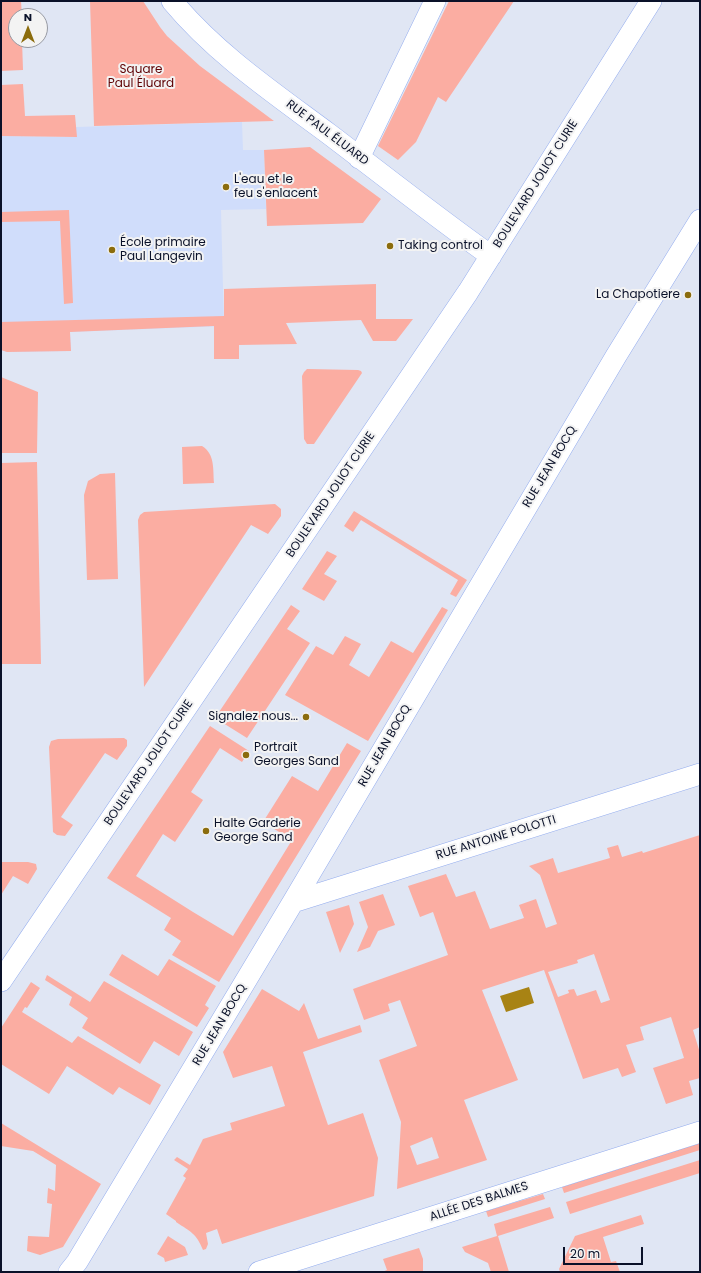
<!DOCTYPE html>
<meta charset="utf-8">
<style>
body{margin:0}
#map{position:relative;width:701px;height:1273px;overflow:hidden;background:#e0e6f4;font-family:Poppins,sans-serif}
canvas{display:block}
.frame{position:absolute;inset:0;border:2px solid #0a1129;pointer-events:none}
.north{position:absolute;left:8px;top:8px;width:40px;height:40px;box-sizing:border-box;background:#f3f3f3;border:1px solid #9699a2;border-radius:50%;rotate:0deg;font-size:11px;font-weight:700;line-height:16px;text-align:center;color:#0a1129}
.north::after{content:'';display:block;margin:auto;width:14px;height:18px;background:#8b6c0d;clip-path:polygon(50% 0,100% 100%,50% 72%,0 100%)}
.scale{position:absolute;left:563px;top:1247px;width:80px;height:18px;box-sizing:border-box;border:2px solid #0a1129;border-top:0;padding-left:5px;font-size:12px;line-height:14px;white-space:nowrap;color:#0a1129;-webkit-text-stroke:3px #f3f3f3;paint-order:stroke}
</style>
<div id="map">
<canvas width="701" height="1273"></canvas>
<div class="frame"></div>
<div class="north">N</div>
<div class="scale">20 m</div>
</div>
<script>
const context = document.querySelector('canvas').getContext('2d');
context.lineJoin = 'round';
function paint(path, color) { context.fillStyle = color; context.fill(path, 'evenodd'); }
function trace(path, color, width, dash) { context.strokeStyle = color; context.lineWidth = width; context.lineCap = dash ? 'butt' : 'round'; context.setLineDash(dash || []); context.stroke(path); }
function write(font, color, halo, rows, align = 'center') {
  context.font = font + ' Poppins,sans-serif'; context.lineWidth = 4; context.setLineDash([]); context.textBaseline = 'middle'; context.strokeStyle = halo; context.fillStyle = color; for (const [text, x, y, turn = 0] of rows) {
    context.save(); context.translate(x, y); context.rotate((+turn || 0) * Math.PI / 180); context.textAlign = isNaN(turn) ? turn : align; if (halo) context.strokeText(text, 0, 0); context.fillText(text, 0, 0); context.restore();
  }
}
const built = new Path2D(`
 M 242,122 L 243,150 L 264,150 L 266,209 L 221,210 L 224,326 L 70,332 L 71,351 L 7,352 L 1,350 L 1,136 L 76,137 L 76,127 Z`);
const green = new Path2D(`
 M 1,1 L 21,1 L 22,16 L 16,16 L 16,40 L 22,40 L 23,70 L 1,71 Z
 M 90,1 L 143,1 L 160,27 L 167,36 L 200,66 L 274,121 L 94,126 Z
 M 449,1 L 514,1 L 446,102 L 438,97 L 416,142 L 398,160 L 378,146 Z
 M 23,84 L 25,116 L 75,115 L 77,137 L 1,136 L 1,85 Z
 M 310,147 L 381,199 L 363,223 L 267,226 L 264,150 Z
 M 69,210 L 73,303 L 64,304 L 60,221 L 1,222 L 1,212 Z
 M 376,284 L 376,319 L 413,319 L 396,341 L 373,341 L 361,320 L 286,323 L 297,344 L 239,345 L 239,359 L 214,359 L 214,326 L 70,332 L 71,351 L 7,352 L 1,350 L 1,322 L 224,316 L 224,289 Z
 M 307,369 L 358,370 L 361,371 L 362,373 L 314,444 L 307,444 L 304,439 L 302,376 L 304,372 Z
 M 1,377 L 38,392 L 37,453 L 1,453 Z
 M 202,446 C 215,454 213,469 214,483 L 183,484 L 182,447 Z
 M 37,462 L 41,664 L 1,664 L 1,463 Z
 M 115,473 L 118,579 L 87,580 L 84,495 L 88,481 L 100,474 Z
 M 275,504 L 281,509 L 281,516 L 268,534 L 251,525 L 144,687 L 138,520 L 140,515 L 144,512 Z
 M 354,511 L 467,580 L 456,597 L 450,594 L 458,580 L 361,520 L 353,532 L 344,526 Z
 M 327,551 L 337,556 L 324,574 L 337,581 L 324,601 L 302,589 Z
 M 291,605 L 300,611 L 287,629 L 310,643 L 247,738 L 215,718 Z
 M 442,607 L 448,610 L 368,741 L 285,695 L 316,646 L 333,655 L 345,636 L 361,644 L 349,665 L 369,677 L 391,641 L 413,653 Z
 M 210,726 L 249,751 L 242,762 L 220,748 L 191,792 L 203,800 L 175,842 L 163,834 L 136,876 L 193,912 L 233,936 L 292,840 L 263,822 L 292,776 L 318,791 L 347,743 L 361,751 L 219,982 L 172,955 L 181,941 L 164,930 L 171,918 L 107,878 Z
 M 124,738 L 127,740 L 127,746 L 117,760 L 105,753 L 61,817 L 73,825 L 65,836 L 57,835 L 53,832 L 49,747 L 51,741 L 58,739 Z
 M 700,835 L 700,1027 L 693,1030 L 700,1053 L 700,1078 L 689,1081 L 693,1095 L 666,1104 L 653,1068 L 684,1058 L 671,1017 L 640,1027 L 644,1040 L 626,1045 L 636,1072 L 622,1077 L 618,1068 L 583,1079 L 544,970 L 482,990 L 518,1080 L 464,1100 L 487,1160 L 397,1189 L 401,1122 L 379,1060 L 417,1046 L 400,1000 L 388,1004 L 390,1011 L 364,1020 L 353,989 L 448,955 L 433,912 L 420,917 L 408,886 L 446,874 L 456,897 L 475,891 L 490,929 L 524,918 L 519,905 L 536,899 L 546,928 L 557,924 L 540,875 L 529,866 L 553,858 L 558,873 L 610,858 L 607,848 L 618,845 L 622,857 L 642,851 L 643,853 ZM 594,954 L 610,1000 L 601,1003 L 596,990 L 577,996 L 574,989 L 568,990 L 569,993 L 558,997 L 548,972 L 578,963 L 577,960 ZM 432,1137 L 439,1158 L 417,1165 L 410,1146 Z
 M 1,862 L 28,862 L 36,864 L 37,869 L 28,884 L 13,876 L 1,895 Z
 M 383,894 L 395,925 L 378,931 L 370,947 L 357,952 L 368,927 L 359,902 Z
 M 349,905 L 354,924 L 340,953 L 326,912 Z
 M 122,954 L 158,976 L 169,959 L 216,986 L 205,1005 L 209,1008 L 197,1027 L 109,975 Z
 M 47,975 L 90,1002 L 104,981 L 193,1032 L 179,1056 L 154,1041 L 140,1064 L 82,1028 L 88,1018 L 69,1005 L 72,997 L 45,980 Z
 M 31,982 L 40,988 L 27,1008 L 25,1007 L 22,1012 L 72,1043 L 78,1036 L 161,1085 L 150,1105 L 119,1087 L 113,1095 L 67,1066 L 49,1094 L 1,1064 L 1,1028 Z
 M 262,989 L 299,1011 L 304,1003 L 318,1039 L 360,1025 L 362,1032 L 303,1052 L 328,1125 L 363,1113 L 378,1158 L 374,1196 L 222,1244 L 217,1229 L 206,1233 L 208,1244 L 206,1249 L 203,1250 C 196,1233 191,1232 176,1222 L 176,1221 L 166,1214 L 186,1178 L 183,1176 L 188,1169 L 174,1160 L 177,1157 L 190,1165 L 203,1139 L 232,1130 L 230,1123 L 285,1106 L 272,1066 L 233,1078 L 223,1052 Z
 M 1,1123 L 101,1184 L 63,1247 L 40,1255 L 27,1251 L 28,1236 L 49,1237 L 52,1204 L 47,1203 L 48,1188 L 55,1191 L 56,1165 L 33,1151 L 1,1146 Z
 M 700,1143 L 700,1150 L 564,1193 L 562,1187 Z
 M 700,1160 L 700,1173 L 570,1214 L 566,1202 Z
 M 543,1194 L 545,1199 L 488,1217 L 486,1211 Z
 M 550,1207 L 554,1218 L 498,1236 L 509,1272 L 491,1272 L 488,1263 L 465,1252 L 462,1247 L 497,1236 L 494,1224 Z
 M 641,1215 L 644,1224 L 603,1237 L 611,1262 L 616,1261 L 620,1272 L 560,1272 L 559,1269 L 575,1236 Z
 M 168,1236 L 185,1247 L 188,1255 L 165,1262 L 164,1258 L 157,1254 Z
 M 419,1248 L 423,1259 L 423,1272 L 382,1272 L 387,1270 L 383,1259 Z`);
const water = new Path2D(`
 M 529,987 L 534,1003 L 506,1012 L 500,996 Z`);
const minor = new Path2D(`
 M 172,1 C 216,54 274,93 329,134 C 383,175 436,217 491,256
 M 359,158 L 435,1
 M 293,902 L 700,774
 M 1,981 L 468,292 L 651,1
 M 69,1272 L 77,1262 L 293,902 L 616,356 L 700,220
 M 259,1272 L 700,1132`);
const markers = [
 [226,187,4,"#8b6c0d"],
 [390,246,4,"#8b6c0d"],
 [112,250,4,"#8b6c0d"],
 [688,295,4,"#8b6c0d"],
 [306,717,4,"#8b6c0d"],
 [246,755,4,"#8b6c0d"],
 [206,831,4,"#8b6c0d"]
];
const parkNames = [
 ["Square",141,70],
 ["Paul Éluard",141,84]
];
const streetNames = [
 ["RUE PAUL ÉLUARD",327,133,37],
 ["BOULEVARD JOLIOT CURIE",536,184,-58],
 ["RUE JEAN BOCQ",550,467,-59],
 ["BOULEVARD JOLIOT CURIE",331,495,-56],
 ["RUE JEAN BOCQ",385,746,-60],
 ["BOULEVARD JOLIOT CURIE",149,763,-56],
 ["RUE ANTOINE POLOTTI",496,838,-17],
 ["RUE JEAN BOCQ",220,1025,-59],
 ["ALLÉE DES BALMES",479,1202,-18]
];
const poiNames = [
 ["L'eau et le",234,180],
 ["feu s'enlacent",234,194],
 ["École primaire",120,243],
 ["Paul Langevin",120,257],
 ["Taking control",398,246],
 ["La Chapotiere",680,295,"right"],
 ["Signalez nous...",298,717,"right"],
 ["Portrait",254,748],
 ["Georges Sand",254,762],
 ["Halte Garderie",214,824],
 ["George Sand",214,838]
];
paint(built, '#d0ddfb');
paint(green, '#fbada2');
paint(water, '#a88314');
trace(minor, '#93acee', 22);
trace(minor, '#fff', 21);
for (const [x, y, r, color] of markers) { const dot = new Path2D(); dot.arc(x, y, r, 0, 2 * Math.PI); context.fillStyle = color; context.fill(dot); trace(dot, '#f3f3f3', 1.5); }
write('12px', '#5f0204', '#f3f3f3', parkNames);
write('12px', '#0a1129', '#f3f3f3', streetNames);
write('12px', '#0a1129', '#f3f3f3', poiNames, 'left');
</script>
